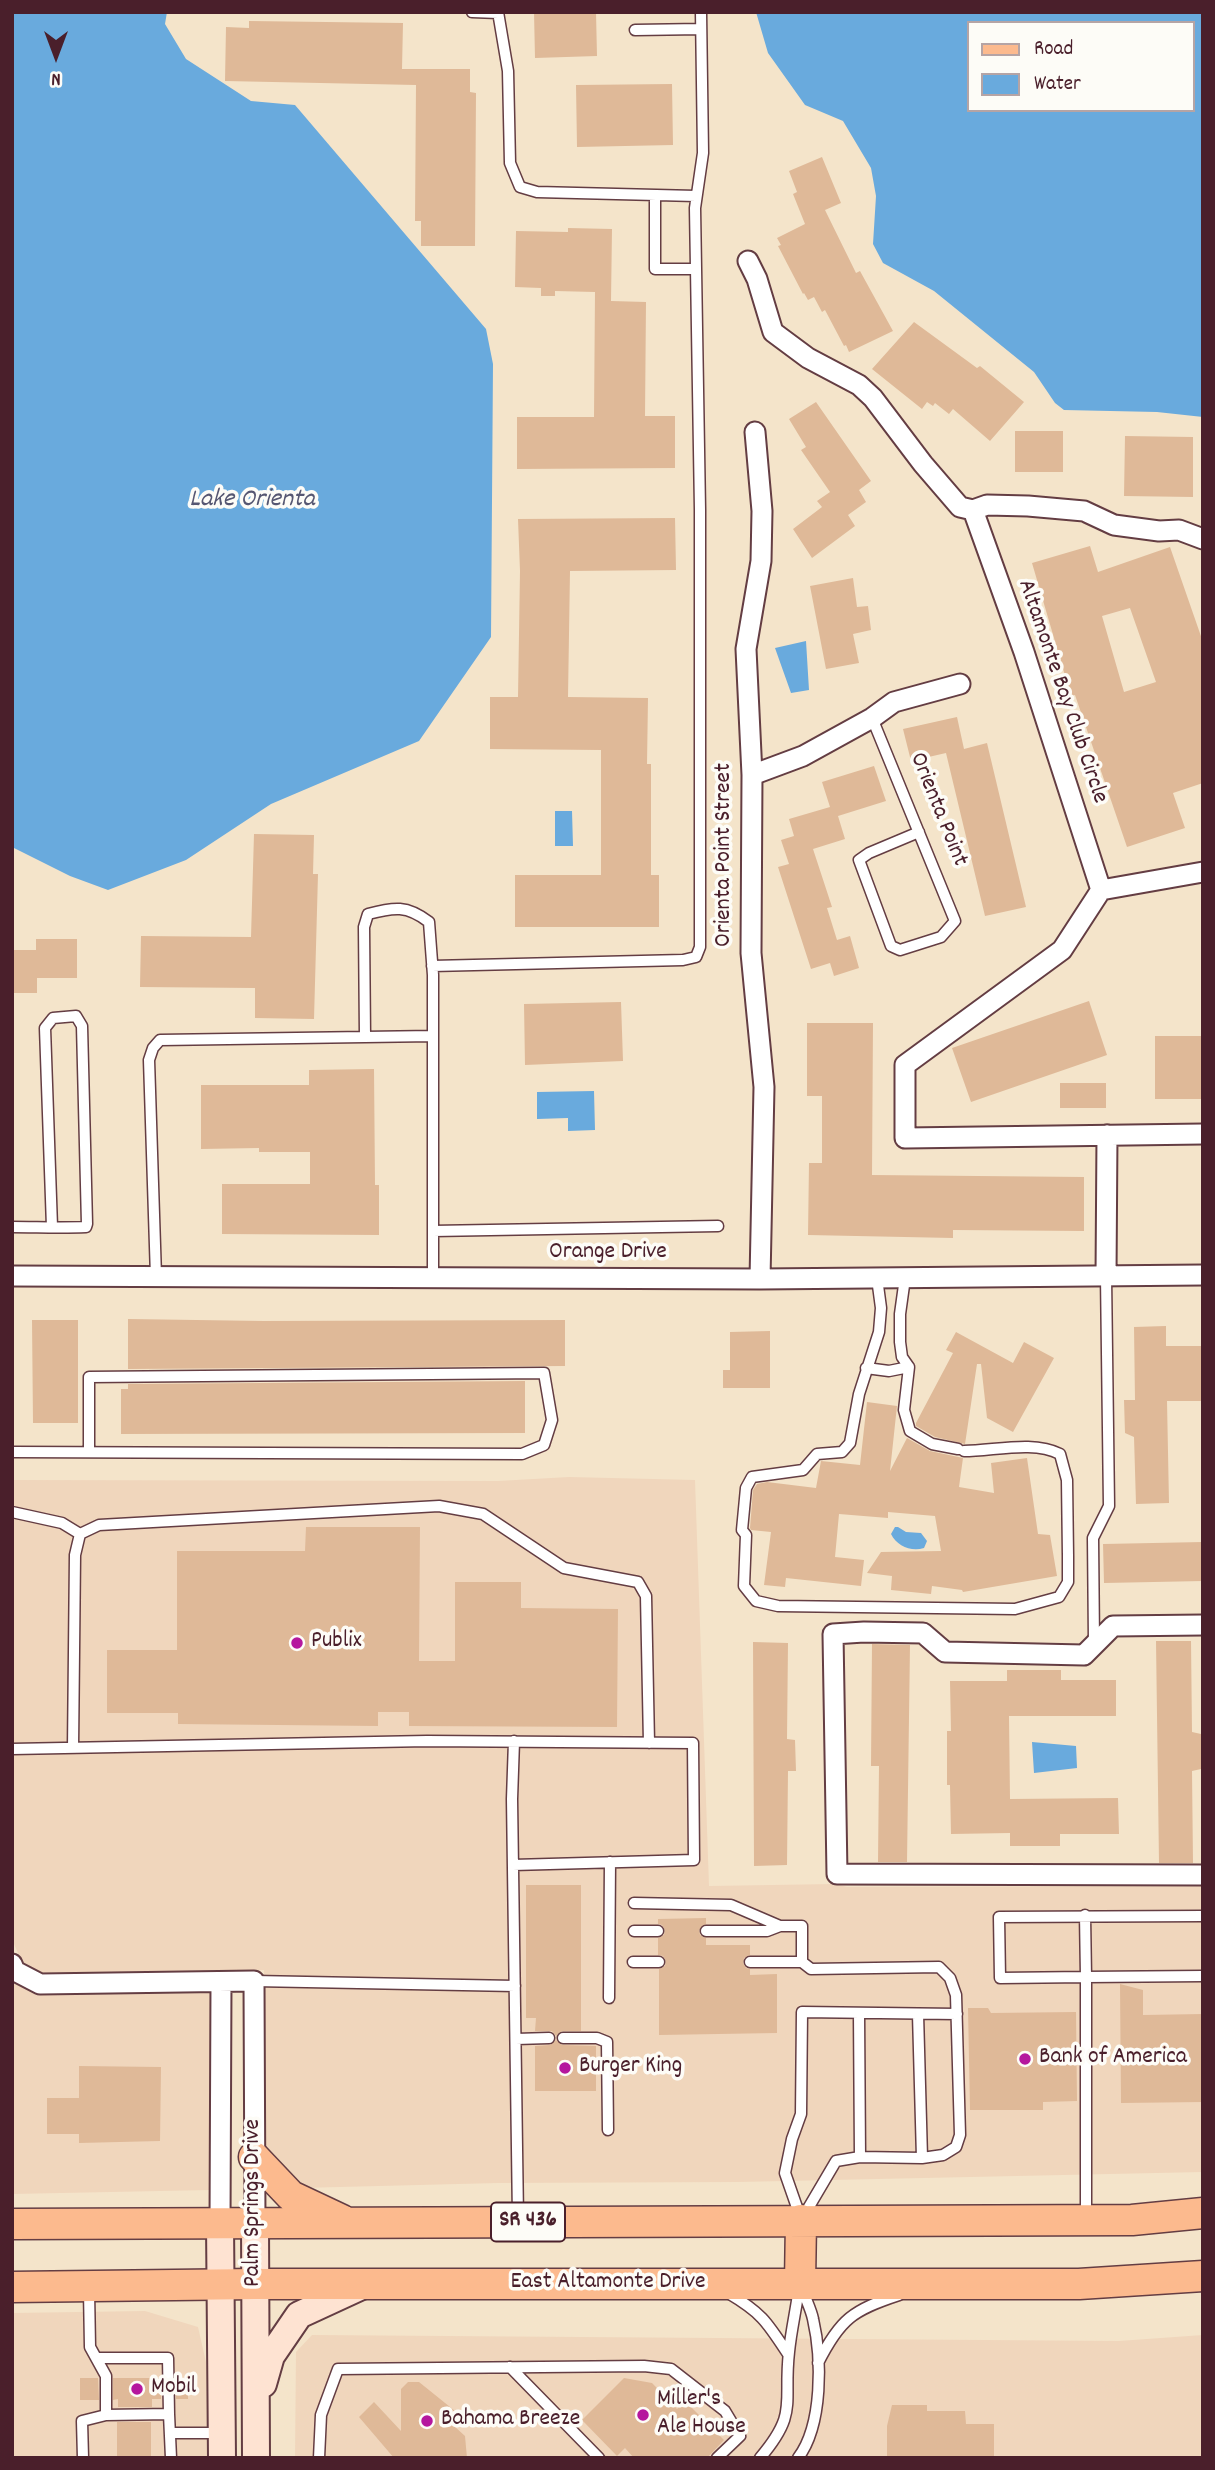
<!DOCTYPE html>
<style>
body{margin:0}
#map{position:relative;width:1215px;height:2470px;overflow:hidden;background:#f4e4ca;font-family:Dekko,sans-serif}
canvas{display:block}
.frame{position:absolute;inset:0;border:14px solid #4a1f2b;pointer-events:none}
.legend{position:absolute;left:967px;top:21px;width:228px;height:91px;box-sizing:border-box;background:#fdfcf7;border:2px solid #b5a4a5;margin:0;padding:9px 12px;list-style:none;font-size:21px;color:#4a1f2b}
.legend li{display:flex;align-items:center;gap:14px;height:35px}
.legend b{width:35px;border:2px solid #b5a4a5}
.north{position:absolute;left:21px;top:21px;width:70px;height:70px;-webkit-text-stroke:5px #fdfcf7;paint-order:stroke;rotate:180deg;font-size:19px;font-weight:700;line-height:28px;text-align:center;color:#4a1f2b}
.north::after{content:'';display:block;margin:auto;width:24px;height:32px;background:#4a1f2b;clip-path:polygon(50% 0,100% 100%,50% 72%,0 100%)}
</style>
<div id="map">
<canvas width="1215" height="2470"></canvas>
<div class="frame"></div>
<ul class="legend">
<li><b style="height:9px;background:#fcba8e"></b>Road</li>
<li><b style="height:19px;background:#69aadd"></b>Water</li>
</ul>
<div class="north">N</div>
</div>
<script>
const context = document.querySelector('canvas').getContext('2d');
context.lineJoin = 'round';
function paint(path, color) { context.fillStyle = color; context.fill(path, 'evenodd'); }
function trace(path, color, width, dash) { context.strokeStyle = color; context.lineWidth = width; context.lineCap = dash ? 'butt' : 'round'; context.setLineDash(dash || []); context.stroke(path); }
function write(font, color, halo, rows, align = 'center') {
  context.font = font + ' Dekko,sans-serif'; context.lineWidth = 7; context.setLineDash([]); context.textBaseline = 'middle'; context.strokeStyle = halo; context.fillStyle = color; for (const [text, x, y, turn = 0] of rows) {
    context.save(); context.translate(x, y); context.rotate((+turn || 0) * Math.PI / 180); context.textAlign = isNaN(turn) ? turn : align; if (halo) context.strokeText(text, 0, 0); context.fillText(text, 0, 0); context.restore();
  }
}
const built = new Path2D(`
 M 569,1477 L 695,1480 L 709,1886 L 835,1884 L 847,1887 L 1203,1886 L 1203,2172 L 738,2182 L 498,2183 L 300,2188 L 264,2152 L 264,1970 L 42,1973 L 22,1962 L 14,1944 L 12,1480 L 498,1481 Z
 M 12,1982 L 40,1995 L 211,1993 L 210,2190 L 12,2194 Z
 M 145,2311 L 198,2327 L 210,2380 L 210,2458 L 12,2458 L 12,2313 Z
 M 312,2335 L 1119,2341 L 1203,2335 L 1203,2458 L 295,2458 L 296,2352 Z`);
const water = new Path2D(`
 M 12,12 L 167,12 L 165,24 L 186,59 L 251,101 L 295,105 L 486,329 L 493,364 L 491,637 L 419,741 L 271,804 L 186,860 L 108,890 L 70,876 L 12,847 Z
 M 756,12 L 1203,12 L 1203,417 L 1157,412 L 1064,410 L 1055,403 L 1034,372 L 934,291 L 883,263 L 873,244 L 876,196 L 871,168 L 843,121 L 805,105 L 768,53 ZM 968,23 L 1192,23 L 1192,110 L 968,110 Z
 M 806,641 L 809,690 L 791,693 L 775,648 Z
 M 555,811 L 572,811 L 573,846 L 555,846 Z
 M 594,1091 L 595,1130 L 568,1131 L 568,1118 L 537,1119 L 537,1092 Z
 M 895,1527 L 898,1527 L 906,1532 L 921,1533 L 927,1541 L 924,1548 C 911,1552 897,1546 891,1534 Z
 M 1032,1742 L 1076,1746 L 1077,1768 L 1034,1773 Z`);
const building = new Path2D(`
 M 534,12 L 596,12 L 597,56 L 535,58 Z
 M 249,21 L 403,23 L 402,69 L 470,69 L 470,92 L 476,93 L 475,246 L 421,246 L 421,221 L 415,221 L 416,85 L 225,81 L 226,27 L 249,28 Z
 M 672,84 L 673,145 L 577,147 L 576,85 Z
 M 822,157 L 841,203 L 825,210 L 856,273 L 860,271 L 893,331 L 849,352 L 846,345 L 844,346 L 825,310 L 822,312 L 814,297 L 808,300 L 804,293 L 803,294 L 778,246 L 781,245 L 777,238 L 805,224 L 793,194 L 797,192 L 789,171 Z
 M 568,228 L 612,229 L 611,301 L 646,302 L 645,416 L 675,416 L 675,468 L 517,469 L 517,417 L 594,417 L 595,292 L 555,291 L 555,296 L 541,296 L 541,288 L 515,287 L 516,231 L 568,232 Z
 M 914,322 L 977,368 L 980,366 L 1024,402 L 990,441 L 953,409 L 949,414 L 935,403 L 933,406 L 927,402 L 922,409 L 872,369 Z
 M 816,402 L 871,481 L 859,490 L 866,502 L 848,515 L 855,526 L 812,558 L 793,529 L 822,507 L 817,501 L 830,492 L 801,450 L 806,447 L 789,419 Z
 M 1015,431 L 1063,431 L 1063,472 L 1015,472 Z
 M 1125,436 L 1193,437 L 1193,497 L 1124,496 Z
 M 675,518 L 676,570 L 570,571 L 568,697 L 648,698 L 647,764 L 651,764 L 651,875 L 659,875 L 659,927 L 515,927 L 515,875 L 601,875 L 601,750 L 490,749 L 490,697 L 518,697 L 520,571 L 518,519 Z
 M 1090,546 L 1098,572 L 1170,547 L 1203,642 L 1203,783 L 1173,793 L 1185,828 L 1127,847 L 1075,695 L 1071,696 L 1032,563 ZM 1130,608 L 1156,682 L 1124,692 L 1102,616 Z
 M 853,578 L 857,607 L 868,606 L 871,630 L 853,634 L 859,663 L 826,669 L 810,586 Z
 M 957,717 L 964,749 L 987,743 L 1026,907 L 985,916 L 946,753 L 911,761 L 903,729 Z
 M 874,766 L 886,801 L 838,816 L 845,839 L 813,849 L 832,907 L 827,908 L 837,940 L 850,936 L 859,968 L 834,976 L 830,963 L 811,969 L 778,867 L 789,864 L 781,840 L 794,836 L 789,819 L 830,807 L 822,782 Z
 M 254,834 L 314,835 L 313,874 L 318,874 L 314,1019 L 255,1018 L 255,988 L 140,987 L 141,936 L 251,937 Z
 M 36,939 L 77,939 L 77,978 L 37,978 L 37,993 L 12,993 L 12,950 L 36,950 Z
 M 1089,1001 L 1107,1055 L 971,1102 L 952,1048 Z
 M 621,1002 L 623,1061 L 525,1065 L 524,1004 Z
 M 807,1023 L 873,1023 L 872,1175 L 1084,1177 L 1084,1231 L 953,1230 L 953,1238 L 808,1235 L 809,1163 L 822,1163 L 822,1096 L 807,1096 Z
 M 1155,1036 L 1203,1036 L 1203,1099 L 1155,1099 Z
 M 374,1069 L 375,1185 L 379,1185 L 379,1235 L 222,1234 L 222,1184 L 310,1184 L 310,1152 L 259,1152 L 259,1148 L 201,1149 L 201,1085 L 309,1085 L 309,1070 Z
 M 1060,1083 L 1106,1083 L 1106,1108 L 1060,1108 Z
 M 128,1319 L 264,1321 L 565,1320 L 565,1366 L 128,1369 Z
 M 32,1320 L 78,1320 L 78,1423 L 33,1423 Z
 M 1166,1326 L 1166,1346 L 1203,1346 L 1203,1401 L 1167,1401 L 1169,1503 L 1136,1504 L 1134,1437 L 1125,1433 L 1124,1400 L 1135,1400 L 1134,1327 Z
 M 770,1331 L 770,1388 L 723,1388 L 723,1370 L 730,1370 L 730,1332 Z
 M 956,1332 L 1013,1363 L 1024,1342 L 1054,1358 L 1013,1432 L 987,1418 L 981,1364 L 977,1364 L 965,1444 L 935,1437 L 916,1426 L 916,1423 L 953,1353 L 946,1350 Z
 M 525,1381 L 525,1433 L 121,1434 L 121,1389 L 128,1389 L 128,1384 Z
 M 867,1402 L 897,1406 L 890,1471 L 907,1438 L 930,1451 L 963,1458 L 959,1487 L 994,1493 L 991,1463 L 1027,1458 L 1038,1534 L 1050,1535 L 1057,1576 L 963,1592 L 962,1590 L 932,1586 L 931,1594 L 891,1590 L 892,1576 L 867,1573 L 881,1552 L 941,1551 L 935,1516 L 888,1512 L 888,1518 L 839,1514 L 835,1557 L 864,1560 L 861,1586 L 786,1578 L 785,1587 L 764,1585 L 771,1532 L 751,1530 L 750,1528 L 753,1490 L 757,1484 L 767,1482 L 816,1488 L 821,1461 L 860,1465 Z
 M 306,1527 L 420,1527 L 419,1661 L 455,1661 L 455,1582 L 521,1582 L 521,1608 L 618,1609 L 617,1727 L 409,1726 L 409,1712 L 378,1712 L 378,1726 L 178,1724 L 178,1713 L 107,1713 L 107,1650 L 177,1650 L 177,1551 L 305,1551 Z
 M 1203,1542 L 1203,1581 L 1104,1583 L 1103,1544 Z
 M 1156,1641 L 1191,1641 L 1192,1732 L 1201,1734 L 1201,1769 L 1192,1771 L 1193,1863 L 1159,1863 Z
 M 753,1642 L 788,1643 L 787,1739 L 795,1740 L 796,1771 L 788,1771 L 787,1865 L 754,1866 Z
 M 872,1644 L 910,1645 L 907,1862 L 878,1862 L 879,1766 L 871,1766 Z
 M 1007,1670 L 1061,1670 L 1061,1680 L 1116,1680 L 1116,1716 L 1009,1716 L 1010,1799 L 1118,1798 L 1119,1834 L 1060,1834 L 1060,1846 L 1010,1846 L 1010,1833 L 951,1834 L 950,1785 L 947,1785 L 947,1731 L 951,1731 L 950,1681 L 1007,1681 Z
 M 526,1885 L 581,1885 L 581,2031 L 562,2031 L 556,2036 L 552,2031 L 535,2031 L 536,2018 L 526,2018 Z
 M 706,1918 L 706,1924 L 699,1930 L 700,1935 L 706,1938 L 706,1945 L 750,1945 L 750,1955 L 744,1958 L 743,1963 L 746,1968 L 750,1969 L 750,1975 L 777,1974 L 777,2033 L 659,2035 L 659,1969 L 665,1966 L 666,1961 L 663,1956 L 658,1955 L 658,1938 L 664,1935 L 665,1930 L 662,1925 L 658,1924 L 658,1919 Z
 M 1120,1984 L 1143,1990 L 1143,2015 L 1203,2014 L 1203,2102 L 1121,2103 Z
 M 968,2008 L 988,2008 L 991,2013 L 1076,2012 L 1077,2101 L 1043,2102 L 1043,2110 L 970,2110 Z
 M 556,2040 L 562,2045 L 596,2046 L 596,2091 L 535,2091 L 535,2046 L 550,2045 Z
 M 79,2066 L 161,2067 L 160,2141 L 79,2143 L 79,2134 L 47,2134 L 47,2098 L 79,2098 Z
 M 80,2378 L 98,2378 L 99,2400 L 80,2400 Z
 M 113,2378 L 161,2378 L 161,2399 L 152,2399 L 152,2407 L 118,2407 L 118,2399 L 113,2400 Z
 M 176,2378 L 188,2378 L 188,2399 L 176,2399 Z
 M 624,2378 L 652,2383 L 677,2409 L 685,2401 L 724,2440 L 707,2458 L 634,2458 L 625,2448 L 617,2456 L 582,2420 Z
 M 408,2382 L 419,2382 L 455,2411 L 454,2426 L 465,2436 L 467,2458 L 394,2458 L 359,2417 L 374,2402 L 401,2431 L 401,2389 Z
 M 892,2405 L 927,2405 L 927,2411 L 965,2411 L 966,2424 L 994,2424 L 994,2458 L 887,2458 L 887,2426 Z
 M 117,2422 L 151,2422 L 151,2458 L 117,2458 Z`);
const service = new Path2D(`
 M 472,12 L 498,13
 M 498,12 L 508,71 L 510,163 L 520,187 L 537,192 L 696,196
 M 635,30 L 701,29
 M 655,195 L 655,269 L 696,269
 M 872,718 L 955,921 L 941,937 L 900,950 L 891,946 L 859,860 L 869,853 L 919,832
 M 432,966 L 683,960 L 696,957 L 700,947 L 700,510 L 695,208 L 703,153 L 701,12
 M 365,1037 L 364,927 L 368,914 C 394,907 407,905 429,922 L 433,975 L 433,1278
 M 12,1227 C 37,1227 61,1228 86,1227 L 87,1224 L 82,1026 L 76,1016 L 53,1018 L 45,1028 L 52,1227
 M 433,1231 L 718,1226
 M 156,1277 L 149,1060 L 153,1048 L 160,1040 L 433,1036
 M 877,1278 L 881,1308 L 879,1332 L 859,1394 L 850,1443 L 842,1452 L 817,1454 L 803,1470 L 752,1477 L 746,1488 L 742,1530 L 746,1535 L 744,1586 L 756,1601 L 778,1606 L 1015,1609 L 1059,1597 L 1068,1582 L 1068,1556 L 1067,1480 L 1060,1454 C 1033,1440 994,1451 964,1451
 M 905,1278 L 900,1314 L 900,1342 L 902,1357 L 909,1367 L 904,1410 L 910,1431 L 932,1444 L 958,1449
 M 866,1368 L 889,1371 L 909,1367
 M 12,1452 L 522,1454 L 544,1445 L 552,1420 L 544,1373 L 89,1377 L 89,1452
 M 12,1512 L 62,1523 L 80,1534
 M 1094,1643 L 1093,1538 L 1109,1506 L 1106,1276
 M 514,1741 L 512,1799 L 518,2218
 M 73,1748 L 75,1555 L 80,1534 L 99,1525 L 439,1506 L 483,1514 L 564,1568 L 638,1582 L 646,1596 L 649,1743
 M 12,1749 L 427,1741 L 693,1743 L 694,1860 L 513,1865
 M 634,1903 L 731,1905 L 780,1926 L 802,1926 L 802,1962
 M 1085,1915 L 1086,1977 L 1203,1976
 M 634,1931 L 658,1931
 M 706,1931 L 767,1931 L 780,1926
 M 633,1962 L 659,1962
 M 750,1962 L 802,1962 L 811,1969 L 939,1967 L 950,1978 L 956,1995 L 960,2135 L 956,2147 L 943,2155 L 922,2158
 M 254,1981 L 515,1986
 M 609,1998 L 610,1862
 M 859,2013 L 860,2157
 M 563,2038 L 597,2038 L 607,2042 L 608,2130
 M 516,2039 L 549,2038
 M 800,2216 L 785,2173 L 792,2139 L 801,2114 L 802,2012 L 957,2014
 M 803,2217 L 836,2161 L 860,2157 L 922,2158 L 918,2014
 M 1086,2217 L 1086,1977 L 1000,1978 L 999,1917 L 1203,1916
 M 89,2291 L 90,2347 L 106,2376 L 106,2415 L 169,2414 L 171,2458
 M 728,2293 C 762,2313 767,2322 788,2354
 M 96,2358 L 168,2358 L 169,2414
 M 818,2363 C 840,2319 853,2310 899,2295
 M 510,2367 L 599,2458
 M 171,2433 L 219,2433
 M 83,2458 L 82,2421 L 106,2415
 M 319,2458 L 321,2415 L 338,2369 L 644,2366 L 671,2369 L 725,2411 L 740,2436 L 717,2458
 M 760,2458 C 799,2412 783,2404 789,2352 C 791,2331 796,2310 799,2288
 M 798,2458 C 823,2425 822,2358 813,2319 C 811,2309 805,2298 802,2288`);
const minor = new Path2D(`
 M 748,261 L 757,279 L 773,332 L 808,358 L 859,385 L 873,398 L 923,464 L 960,507 L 973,510 L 987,505 L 1028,506 L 1084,511 L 1114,525 L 1159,531 L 1179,530 L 1203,539
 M 755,432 L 762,511 L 761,561 L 746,649 L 752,775 L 751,953 L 764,1087 L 760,1279
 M 973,510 L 1024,652 L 1101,890
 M 752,775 L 803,756 L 872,718 L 894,702 L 960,684
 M 1203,872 L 1101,890 L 1062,950 L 905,1065 L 905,1138 L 1203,1134
 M 12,1276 L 760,1279 L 1203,1275
 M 1106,1276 L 1107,1135
 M 1203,1625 L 1113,1626 L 1084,1655 L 945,1652 L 923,1633 L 864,1632 L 833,1634 L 837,1874 L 1203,1875
 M 12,1964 L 15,1971 L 40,1984 L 254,1981 L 255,2223
 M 220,2223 L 221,1982`);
const secondary = new Path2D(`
 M 220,2223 L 222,2458
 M 255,2223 L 256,2458
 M 263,2384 L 271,2356 L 299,2315 L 364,2285`);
const primary = new Path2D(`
 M 254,2157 L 291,2196 L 342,2220
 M 12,2224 L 1132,2220 L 1203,2213
 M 800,2284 L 801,2220
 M 12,2287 L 255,2284 L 1079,2284 L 1203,2276`);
const markers = [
 [297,1643,7,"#b5179e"],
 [1025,2059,7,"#b5179e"],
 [565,2068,7,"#b5179e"],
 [137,2389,7,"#b5179e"],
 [643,2415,7,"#b5179e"],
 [427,2421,7,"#b5179e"]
];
const shields = [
 [528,2222,74]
];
const shieldNames = [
 ["SR 436",528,2222]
];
const streetNames = [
 ["Altamonte Bay Club Circle",1061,692,71],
 ["Orienta Point",937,810,68],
 ["Orienta Point Street",726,855,-90],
 ["Orange Drive",608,1254],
 ["Palm Springs Drive",255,2203,-90],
 ["East Altamonte Drive",608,2284]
];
const poiNames = [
 ["Publix",311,1643],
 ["Bank of America",1039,2059],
 ["Burger King",579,2068],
 ["Mobil",151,2389],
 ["Miller's",657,2401],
 ["Ale House",657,2429],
 ["Bahama Breeze",441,2421]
];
const waterNames = [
 ["Lake Orienta",252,501]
];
paint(built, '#f0d6bc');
paint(water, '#69aadd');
paint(building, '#dfb998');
trace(service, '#643d43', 13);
trace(minor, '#643d43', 23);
trace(secondary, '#643d43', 30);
trace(primary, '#643d43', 33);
trace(service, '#fff', 10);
trace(minor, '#fff', 19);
trace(secondary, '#fee3d2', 26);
trace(primary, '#fcba8e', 30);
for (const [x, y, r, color] of markers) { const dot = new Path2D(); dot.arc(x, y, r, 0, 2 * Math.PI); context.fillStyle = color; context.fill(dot); trace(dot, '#fdfcf7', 2.5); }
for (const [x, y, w] of shields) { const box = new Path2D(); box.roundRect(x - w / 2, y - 19.5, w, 39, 5); context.fillStyle = '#fdfcf7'; context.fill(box); trace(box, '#4a1f2b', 2); }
write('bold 23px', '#4a1f2b', null, shieldNames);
write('24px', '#4a1f2b', '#fdfcf7', streetNames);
write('24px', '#4a1f2b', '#fdfcf7', poiNames, 'left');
write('italic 26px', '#565772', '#fdfcf7', waterNames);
</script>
